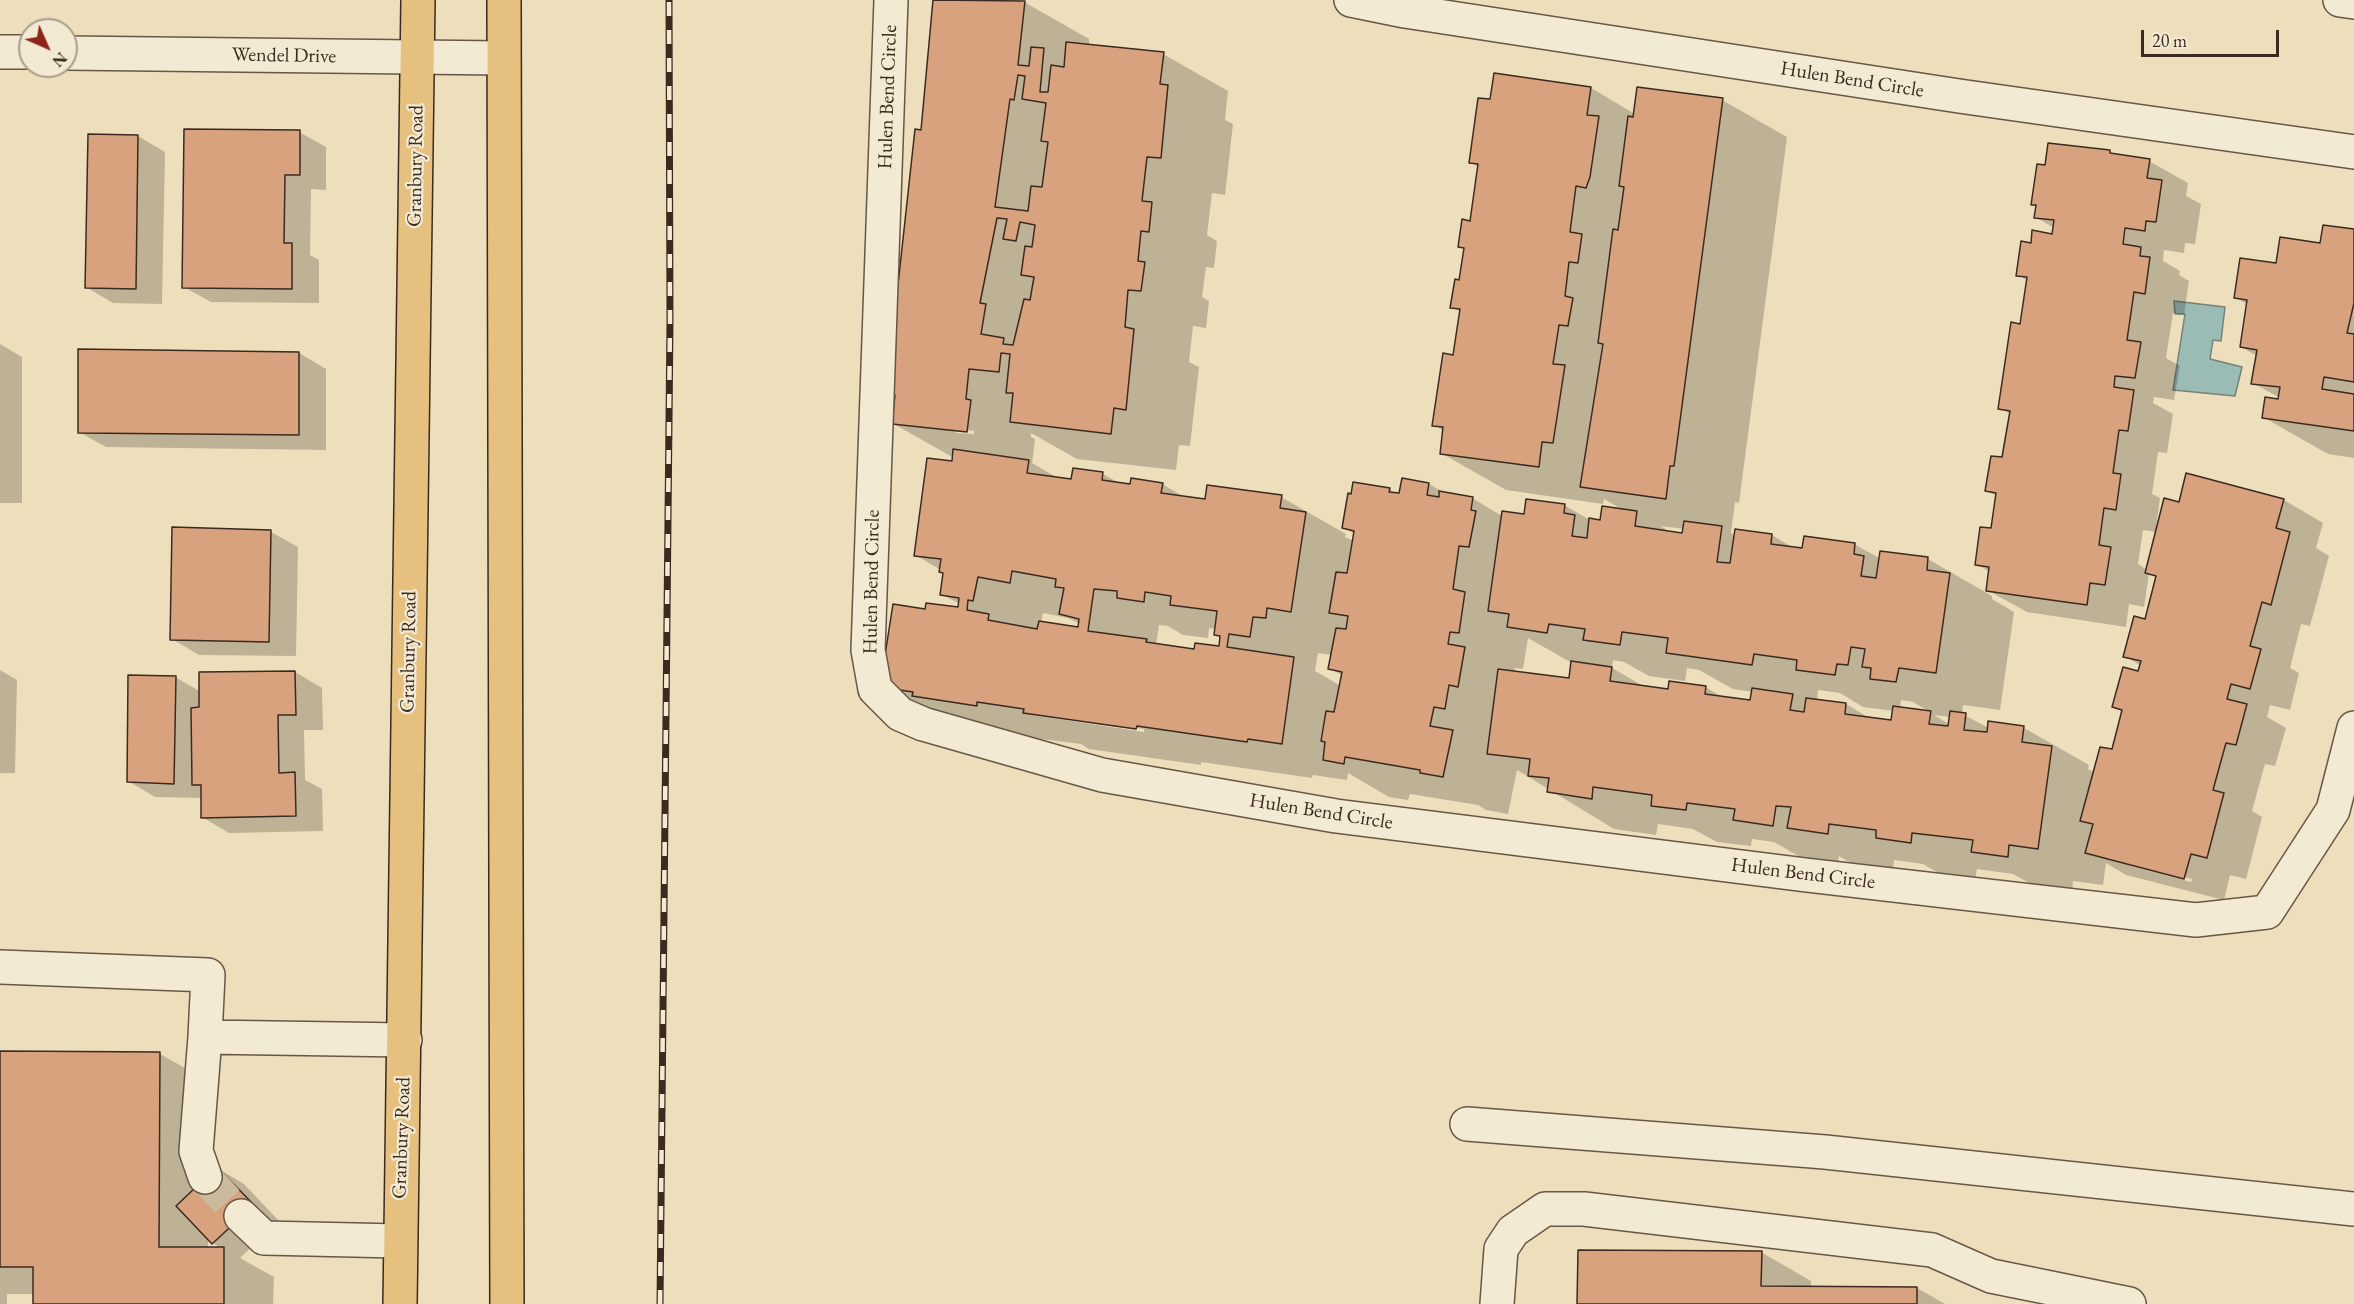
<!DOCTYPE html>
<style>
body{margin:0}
#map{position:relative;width:2354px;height:1304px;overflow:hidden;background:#eddfbb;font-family:"EB Garamond",serif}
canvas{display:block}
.north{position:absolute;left:18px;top:18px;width:60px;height:60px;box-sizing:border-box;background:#f3ead3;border:2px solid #a99d8b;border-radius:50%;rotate:135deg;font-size:16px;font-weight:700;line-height:24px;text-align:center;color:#3b2a20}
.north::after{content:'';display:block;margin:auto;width:21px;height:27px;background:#8f2418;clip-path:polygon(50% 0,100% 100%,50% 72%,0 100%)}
.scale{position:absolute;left:2141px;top:30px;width:138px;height:27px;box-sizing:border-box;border:3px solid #3b2a20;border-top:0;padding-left:8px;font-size:18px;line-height:21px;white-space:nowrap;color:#3b2a20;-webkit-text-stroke:4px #f3ead3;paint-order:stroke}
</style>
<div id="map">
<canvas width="2354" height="1304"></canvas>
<div class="north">N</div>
<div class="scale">20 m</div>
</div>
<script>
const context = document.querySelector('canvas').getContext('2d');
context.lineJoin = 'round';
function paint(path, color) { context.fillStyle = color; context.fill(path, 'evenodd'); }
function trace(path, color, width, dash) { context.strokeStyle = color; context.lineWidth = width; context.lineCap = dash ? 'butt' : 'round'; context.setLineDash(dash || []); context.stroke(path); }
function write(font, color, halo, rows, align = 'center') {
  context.font = font + ' "EB Garamond",serif'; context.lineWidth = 4.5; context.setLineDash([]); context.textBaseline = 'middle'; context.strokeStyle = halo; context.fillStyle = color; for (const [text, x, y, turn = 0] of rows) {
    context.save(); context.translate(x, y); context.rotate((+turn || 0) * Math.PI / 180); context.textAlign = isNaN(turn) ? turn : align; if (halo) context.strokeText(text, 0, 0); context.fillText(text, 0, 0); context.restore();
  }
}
const water = new Path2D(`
 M 2174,301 L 2225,307 L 2221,341 L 2213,340 L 2210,359 L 2242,367 L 2235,396 L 2173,390 L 2185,314 L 2175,314 Z`);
const shadow = new Path2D(`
 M 934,0 L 1024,2 L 1089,39 L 1089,46 L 1163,54 L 1228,91 L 1225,120 L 1233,124 L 1225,195 L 1212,193 L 1207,235 L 1217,241 L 1214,268 L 1206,267 L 1202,297 L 1209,301 L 1206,328 L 1193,326 L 1189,362 L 1199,367 L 1190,446 L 1179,445 L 1176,470 L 1077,459 L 1031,433 L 1031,437 L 1035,439 L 1032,463 L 1061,480 L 1072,481 L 1103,474 L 1121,484 L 1162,484 L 1186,498 L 1207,500 L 1281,497 L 1346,534 L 1345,537 L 1354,541 L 1355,534 L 1344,528 L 1389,489 L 1398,494 L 1429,484 L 1445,493 L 1472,498 L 1502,516 L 1525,515 L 1564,505 L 1590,520 L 1601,521 L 1623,510 L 1604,499 L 1603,504 L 1506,490 L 1441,453 L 1444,431 L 1434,425 L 1455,356 L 1461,312 L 1452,307 L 1460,281 L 1465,249 L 1460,246 L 1471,223 L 1479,167 L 1470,162 L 1491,101 L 1591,88 L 1635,114 L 1722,100 L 1787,137 L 1739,503 L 1735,502 L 1731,533 L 1735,536 L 1772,535 L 1795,549 L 1854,544 L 1881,559 L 1928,559 L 1992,596 L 1992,599 L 2014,612 L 2000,710 L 1963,705 L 1962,714 L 1989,728 L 1989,722 L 2024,728 L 2089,765 L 2088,769 L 2095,773 L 2113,751 L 2123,712 L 2113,706 L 2139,673 L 2141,666 L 2125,656 L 2146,621 L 2157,578 L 2149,573 L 2144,607 L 2129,604 L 2126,627 L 2027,612 L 1987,590 L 1990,572 L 1976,564 L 1992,530 L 1997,496 L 1987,491 L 2004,459 L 2011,414 L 2000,408 L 2021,325 L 2028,281 L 2018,275 L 2032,244 L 2053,235 L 2054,228 L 2036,217 L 2037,207 L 2032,204 L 2046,167 L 2109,151 L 2118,156 L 2149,161 L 2188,183 L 2186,196 L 2201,204 L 2195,244 L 2185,243 L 2184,253 L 2164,250 L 2163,261 L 2180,271 L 2179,275 L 2189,281 L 2184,315 L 2173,313 L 2166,358 L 2180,366 L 2174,400 L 2154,397 L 2153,403 L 2173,414 L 2167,453 L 2158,452 L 2152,494 L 2160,498 L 2156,527 L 2180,503 L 2284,500 L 2323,523 L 2316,548 L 2329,556 L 2310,626 L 2301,624 L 2290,668 L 2299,673 L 2290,710 L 2270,705 L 2267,717 L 2286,728 L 2275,766 L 2265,764 L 2252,811 L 2262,817 L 2246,879 L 2230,875 L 2224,900 L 2126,875 L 2106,863 L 2103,885 L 2073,881 L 2072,893 L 2038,888 L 2013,874 L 1977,869 L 1975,880 L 1942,875 L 1923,864 L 1894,860 L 1893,870 L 1854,865 L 1839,856 L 1838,862 L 1800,857 L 1774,842 L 1752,839 L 1751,846 L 1717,842 L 1693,829 L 1658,824 L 1656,835 L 1614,829 L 1517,770 L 1508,814 L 1486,810 L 1478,805 L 1410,794 L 1408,800 L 1389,797 L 1348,773 L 1347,780 L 1313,775 L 1312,778 L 1201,762 L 1201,765 L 1089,749 L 1081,744 L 1041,739 L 1041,742 L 947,724 L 882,686 L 926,611 L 959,609 L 960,604 L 941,594 L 944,573 L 941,570 L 915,555 L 954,458 L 894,424 L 896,399 L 888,394 L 922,131 ZM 953,429 L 974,431 L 974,434 L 956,433 ZM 1660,526 L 1685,529 L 1684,534 L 1671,532 ZM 2143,530 L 2157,532 L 2147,570 L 2138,564 ZM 1043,613 L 1068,618 L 1080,624 L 1079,629 L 1041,623 ZM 1159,625 L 1168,626 L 1183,635 L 1208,638 L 1209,628 L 1215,629 L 1215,634 L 1222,638 L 1220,647 L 1195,651 L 1156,645 ZM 1528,638 L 1572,663 L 1570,680 L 1514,672 L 1515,668 L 1523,669 ZM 1318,653 L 1333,655 L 1330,668 L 1343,676 L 1341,686 L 1315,671 ZM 1613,660 L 1624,662 L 1649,676 L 1685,681 L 1687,668 L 1699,670 L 1733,689 L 1753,692 L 1752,702 L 1724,698 L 1705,687 L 1669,690 L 1645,687 L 1612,668 ZM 1818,690 L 1840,693 L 1863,707 L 1894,711 L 1892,722 L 1871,719 L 1846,704 L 1817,701 ZM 1901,700 L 1913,702 L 1932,713 L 1900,709 ZM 1028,712 L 1144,729 L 1144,732 L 1032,715 ZM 1934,715 L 1950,717 L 1949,724 ZM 2127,862 L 2192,879 L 2191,882 L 2127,865 Z
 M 299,132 L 326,147 L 326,190 L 311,189 L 310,255 L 319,260 L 319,303 L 211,302 L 184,287 Z
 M 90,136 L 138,136 L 165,152 L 162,304 L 113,303 L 86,287 Z
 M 2354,231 L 2354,458 L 2328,454 L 2263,417 L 2280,398 L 2253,383 L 2257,356 L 2241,347 L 2248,305 L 2235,297 L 2278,265 Z
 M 0,344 L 22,357 L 22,503 L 0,503 Z
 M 80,350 L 299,353 L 326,369 L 326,450 L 106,447 L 79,432 Z
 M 271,532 L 298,547 L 296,656 L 199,655 L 172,639 Z
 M 0,670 L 17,680 L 15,773 L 0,773 Z
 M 295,672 L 322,688 L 323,730 L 304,730 L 305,780 L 322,789 L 323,831 L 229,833 L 202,817 L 202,798 L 155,797 L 128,781 L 175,677 L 201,692 Z
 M 0,1052 L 160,1054 L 210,1082 L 209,1176 L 217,1168 L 244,1184 L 279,1221 L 240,1258 L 274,1277 L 273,1304 L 34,1304 L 34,1294 L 7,1294 L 7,1304 L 0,1304 ZM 208,1239 L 213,1243 L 222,1249 L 208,1248 Z
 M 1761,1252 L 1811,1281 L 1811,1288 L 1917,1288 L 1945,1304 L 1579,1304 Z`);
const building = new Path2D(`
 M 933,0 L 1025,1 L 1018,65 L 1029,66 L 1031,47 L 1044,48 L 1040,92 L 1048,92 L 1051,65 L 1064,67 L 1066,42 L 1164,52 L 1160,84 L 1168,85 L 1161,158 L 1147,157 L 1142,201 L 1152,202 L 1149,232 L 1141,231 L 1138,261 L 1145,262 L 1141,291 L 1128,290 L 1125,327 L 1134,329 L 1126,410 L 1114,408 L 1111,434 L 1010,422 L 1013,393 L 1006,393 L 1010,354 L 1001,353 L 999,372 L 969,369 L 966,399 L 971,400 L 967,432 L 892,424 L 895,395 L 886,395 L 915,129 L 921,130 ZM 1018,75 L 1025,76 L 1022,99 L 1046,103 L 1041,141 L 1048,142 L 1042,187 L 1031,186 L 1028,211 L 995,207 L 1010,99 L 1014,100 ZM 997,218 L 1007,219 L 1003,239 L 1016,241 L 1020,222 L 1035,225 L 1032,247 L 1025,246 L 1021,275 L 1034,277 L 1030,300 L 1024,299 L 1013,345 L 1003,344 L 1004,338 L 981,334 L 986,304 L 980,303 Z
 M 1494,73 L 1591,87 L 1587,115 L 1599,116 L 1590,177 L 1586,188 L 1576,186 L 1570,232 L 1582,234 L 1578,263 L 1569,262 L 1565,296 L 1573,298 L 1568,326 L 1559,325 L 1553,364 L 1565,365 L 1553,443 L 1542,442 L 1539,467 L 1440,454 L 1443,427 L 1432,426 L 1443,353 L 1453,355 L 1460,309 L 1450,308 L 1455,279 L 1459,280 L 1464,248 L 1458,247 L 1462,219 L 1470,221 L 1478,164 L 1469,163 L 1478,98 L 1490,99 Z
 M 1637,87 L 1723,98 L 1674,466 L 1670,466 L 1666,499 L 1580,487 L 1603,344 L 1598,343 L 1613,229 L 1618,230 L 1624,187 L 1619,186 L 1628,116 L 1633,117 Z
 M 184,129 L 300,130 L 300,175 L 285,175 L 284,243 L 292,243 L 292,289 L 182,288 Z
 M 88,134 L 138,135 L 136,289 L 85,288 Z
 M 2048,143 L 2110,150 L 2110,153 L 2150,159 L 2147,178 L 2162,180 L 2156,222 L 2146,221 L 2145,231 L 2125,228 L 2123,244 L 2141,247 L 2140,256 L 2150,257 L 2145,294 L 2134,292 L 2127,340 L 2141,342 L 2135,378 L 2115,376 L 2114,387 L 2134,390 L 2128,431 L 2119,430 L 2113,473 L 2121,474 L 2116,510 L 2104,508 L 2099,545 L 2111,547 L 2105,585 L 2090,583 L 2087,605 L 1986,591 L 1989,567 L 1975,565 L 1980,527 L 1991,528 L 1996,493 L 1985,491 L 1991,456 L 2002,457 L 2010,411 L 1998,409 L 2011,322 L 2020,324 L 2027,277 L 2016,276 L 2021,241 L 2031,243 L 2032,230 L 2052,234 L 2054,220 L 2034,218 L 2036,205 L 2031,205 L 2037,164 L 2045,165 Z
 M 2323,225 L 2354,229 L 2354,303 L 2347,333 L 2354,334 L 2354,382 L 2324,377 L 2322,389 L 2354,394 L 2354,431 L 2262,418 L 2265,397 L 2278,399 L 2280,387 L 2251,384 L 2257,350 L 2240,347 L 2247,300 L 2234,298 L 2240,258 L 2276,263 L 2280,237 L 2320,243 Z
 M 78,349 L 299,352 L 299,435 L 78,433 Z
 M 953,449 L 1029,460 L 1027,473 L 1071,479 L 1073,468 L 1103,472 L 1102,480 L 1130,484 L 1131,478 L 1163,483 L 1161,493 L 1205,499 L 1207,485 L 1282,495 L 1280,508 L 1306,512 L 1291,612 L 1267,608 L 1266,618 L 1253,617 L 1250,637 L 1229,634 L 1227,647 L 1294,657 L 1282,744 L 1248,739 L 1247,742 L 1137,726 L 1136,729 L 1023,713 L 1024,709 L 977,702 L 977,706 L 912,696 L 913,692 L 880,687 L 893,604 L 925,609 L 926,603 L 958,607 L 959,598 L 940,595 L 943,573 L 939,572 L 941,559 L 914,556 L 927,458 L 952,461 ZM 1012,571 L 1056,579 L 1055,587 L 1064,588 L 1059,614 L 1079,619 L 1078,627 L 1039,621 L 1037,629 L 988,620 L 989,614 L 967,610 L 968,600 L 973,601 L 978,577 L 1010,583 ZM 1094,589 L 1117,591 L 1117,598 L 1144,602 L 1145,592 L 1171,596 L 1170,605 L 1217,611 L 1214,635 L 1220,636 L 1219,646 L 1195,643 L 1194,649 L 1146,642 L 1147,639 L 1088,631 Z
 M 2186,473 L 2284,499 L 2276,528 L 2290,532 L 2271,605 L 2262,602 L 2250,646 L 2261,649 L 2250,689 L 2231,684 L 2227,699 L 2247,704 L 2236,745 L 2226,743 L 2213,790 L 2224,793 L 2207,858 L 2191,854 L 2184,879 L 2085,853 L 2093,824 L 2080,821 L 2100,747 L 2112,749 L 2122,710 L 2112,707 L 2123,667 L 2138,671 L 2141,661 L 2123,657 L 2134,616 L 2145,619 L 2156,576 L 2145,573 L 2164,498 L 2179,502 Z
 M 1402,478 L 1429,483 L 1427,495 L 1439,497 L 1439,491 L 1473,497 L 1471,510 L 1476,511 L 1469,547 L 1459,546 L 1453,589 L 1465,592 L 1459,633 L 1450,632 L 1448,644 L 1465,647 L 1458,687 L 1449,685 L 1445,709 L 1434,707 L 1430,726 L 1453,730 L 1443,777 L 1420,773 L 1420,770 L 1345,757 L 1344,764 L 1323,760 L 1325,742 L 1321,741 L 1326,711 L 1334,712 L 1342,672 L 1328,669 L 1336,628 L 1346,629 L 1348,616 L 1329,613 L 1336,572 L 1347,573 L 1354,531 L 1342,528 L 1348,493 L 1351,494 L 1353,482 L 1390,488 L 1389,492 L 1399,493 Z
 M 1526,499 L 1565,504 L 1564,513 L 1575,515 L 1572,536 L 1587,538 L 1589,518 L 1600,520 L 1602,506 L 1637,511 L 1635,526 L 1682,533 L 1684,521 L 1722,526 L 1717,562 L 1730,563 L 1735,529 L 1772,534 L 1771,544 L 1802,548 L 1804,536 L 1855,543 L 1854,554 L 1864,556 L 1861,576 L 1876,578 L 1880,551 L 1928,557 L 1927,570 L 1950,573 L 1936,673 L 1899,668 L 1896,682 L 1870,679 L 1871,668 L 1862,667 L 1865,649 L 1851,647 L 1848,665 L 1837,664 L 1835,675 L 1796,670 L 1797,660 L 1754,654 L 1752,665 L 1666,653 L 1668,638 L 1622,632 L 1620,645 L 1583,640 L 1585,629 L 1549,624 L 1547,633 L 1507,627 L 1509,614 L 1488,611 L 1502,511 L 1524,514 Z
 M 172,527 L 271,530 L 269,642 L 170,640 Z
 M 1571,661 L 1612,667 L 1610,681 L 1668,689 L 1669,681 L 1706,686 L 1705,694 L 1750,700 L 1752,688 L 1793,694 L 1790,710 L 1804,712 L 1806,698 L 1846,703 L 1845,714 L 1891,720 L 1893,706 L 1931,711 L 1929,724 L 1948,726 L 1950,711 L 1966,713 L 1964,730 L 1987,732 L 1988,721 L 2024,726 L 2022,742 L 2052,746 L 2038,849 L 2009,845 L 2008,857 L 1971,852 L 1973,840 L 1912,833 L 1911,843 L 1876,838 L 1876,830 L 1829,824 L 1828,834 L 1787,828 L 1791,807 L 1776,806 L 1773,826 L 1733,820 L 1735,809 L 1687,803 L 1686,810 L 1651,806 L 1652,795 L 1593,787 L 1592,799 L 1547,792 L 1549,778 L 1528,776 L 1530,759 L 1487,754 L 1498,669 L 1569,678 Z
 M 295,671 L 296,715 L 278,715 L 279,773 L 295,772 L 296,816 L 201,818 L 201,785 L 192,785 L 191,708 L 199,707 L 199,672 Z
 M 128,675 L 176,676 L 174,784 L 127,782 Z
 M 0,1051 L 160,1052 L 159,1247 L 224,1247 L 224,1304 L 33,1304 L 33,1267 L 0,1267 Z
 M 217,1167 L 254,1205 L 212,1244 L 176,1206 Z
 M 1578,1250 L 1762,1251 L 1761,1286 L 1917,1287 L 1917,1304 L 1577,1304 Z`);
const minorTunnel = new Path2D(`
 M 205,1177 L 241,1216`);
const minor = new Path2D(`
 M 891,0 L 868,650 L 875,689 L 900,714 L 923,724 L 1102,775 L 1336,816 L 1806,875 L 2196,920 L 2267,912 L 2333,810 L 2354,728
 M 1351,0 L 1405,11 L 1959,96 L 2354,152
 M 2340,0 L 2354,2
 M 0,52 L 30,52
 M 66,53 L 502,58
 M 0,967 L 208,975 L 205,1037 L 405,1040
 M 205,1037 L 196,1151 L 205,1177
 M 1467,1124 L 1825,1152 L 2354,1209
 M 241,1216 L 264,1238 L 399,1241
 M 1497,1304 L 1501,1249 L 1513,1231 L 1545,1209 L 1584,1209 L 1932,1250 L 1991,1276 L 2129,1304`);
const major = new Path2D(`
 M 504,0 L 507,1304
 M 400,1304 L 418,0`);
const rail = new Path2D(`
 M 660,1304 L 670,322 L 669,0`);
const streetNames = [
 ["Wendel Drive",284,56,1],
 ["Hulen Bend Circle",1852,80,9],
 ["Hulen Bend Circle",888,97,-88],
 ["Granbury Road",416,166,-89],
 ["Hulen Bend Circle",872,582,-89],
 ["Granbury Road",409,652,-89],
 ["Hulen Bend Circle",1321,812,9],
 ["Hulen Bend Circle",1803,874,7],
 ["Granbury Road",402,1138,-88]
];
paint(water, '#9abcb4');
trace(water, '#748279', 1.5);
paint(shadow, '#0003');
paint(building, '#d9a27e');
trace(building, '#3b2a20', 1.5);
trace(minorTunnel, '#c9bb9c', 33, [33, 16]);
trace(minor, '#685747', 36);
trace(major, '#3b2a20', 36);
trace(minor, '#f3ead3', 33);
trace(major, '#e6c07e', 33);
trace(rail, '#3b2a20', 7);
trace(rail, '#f3ead3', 4.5, [14]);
write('20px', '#3b2a20', '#f3ead3', streetNames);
</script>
